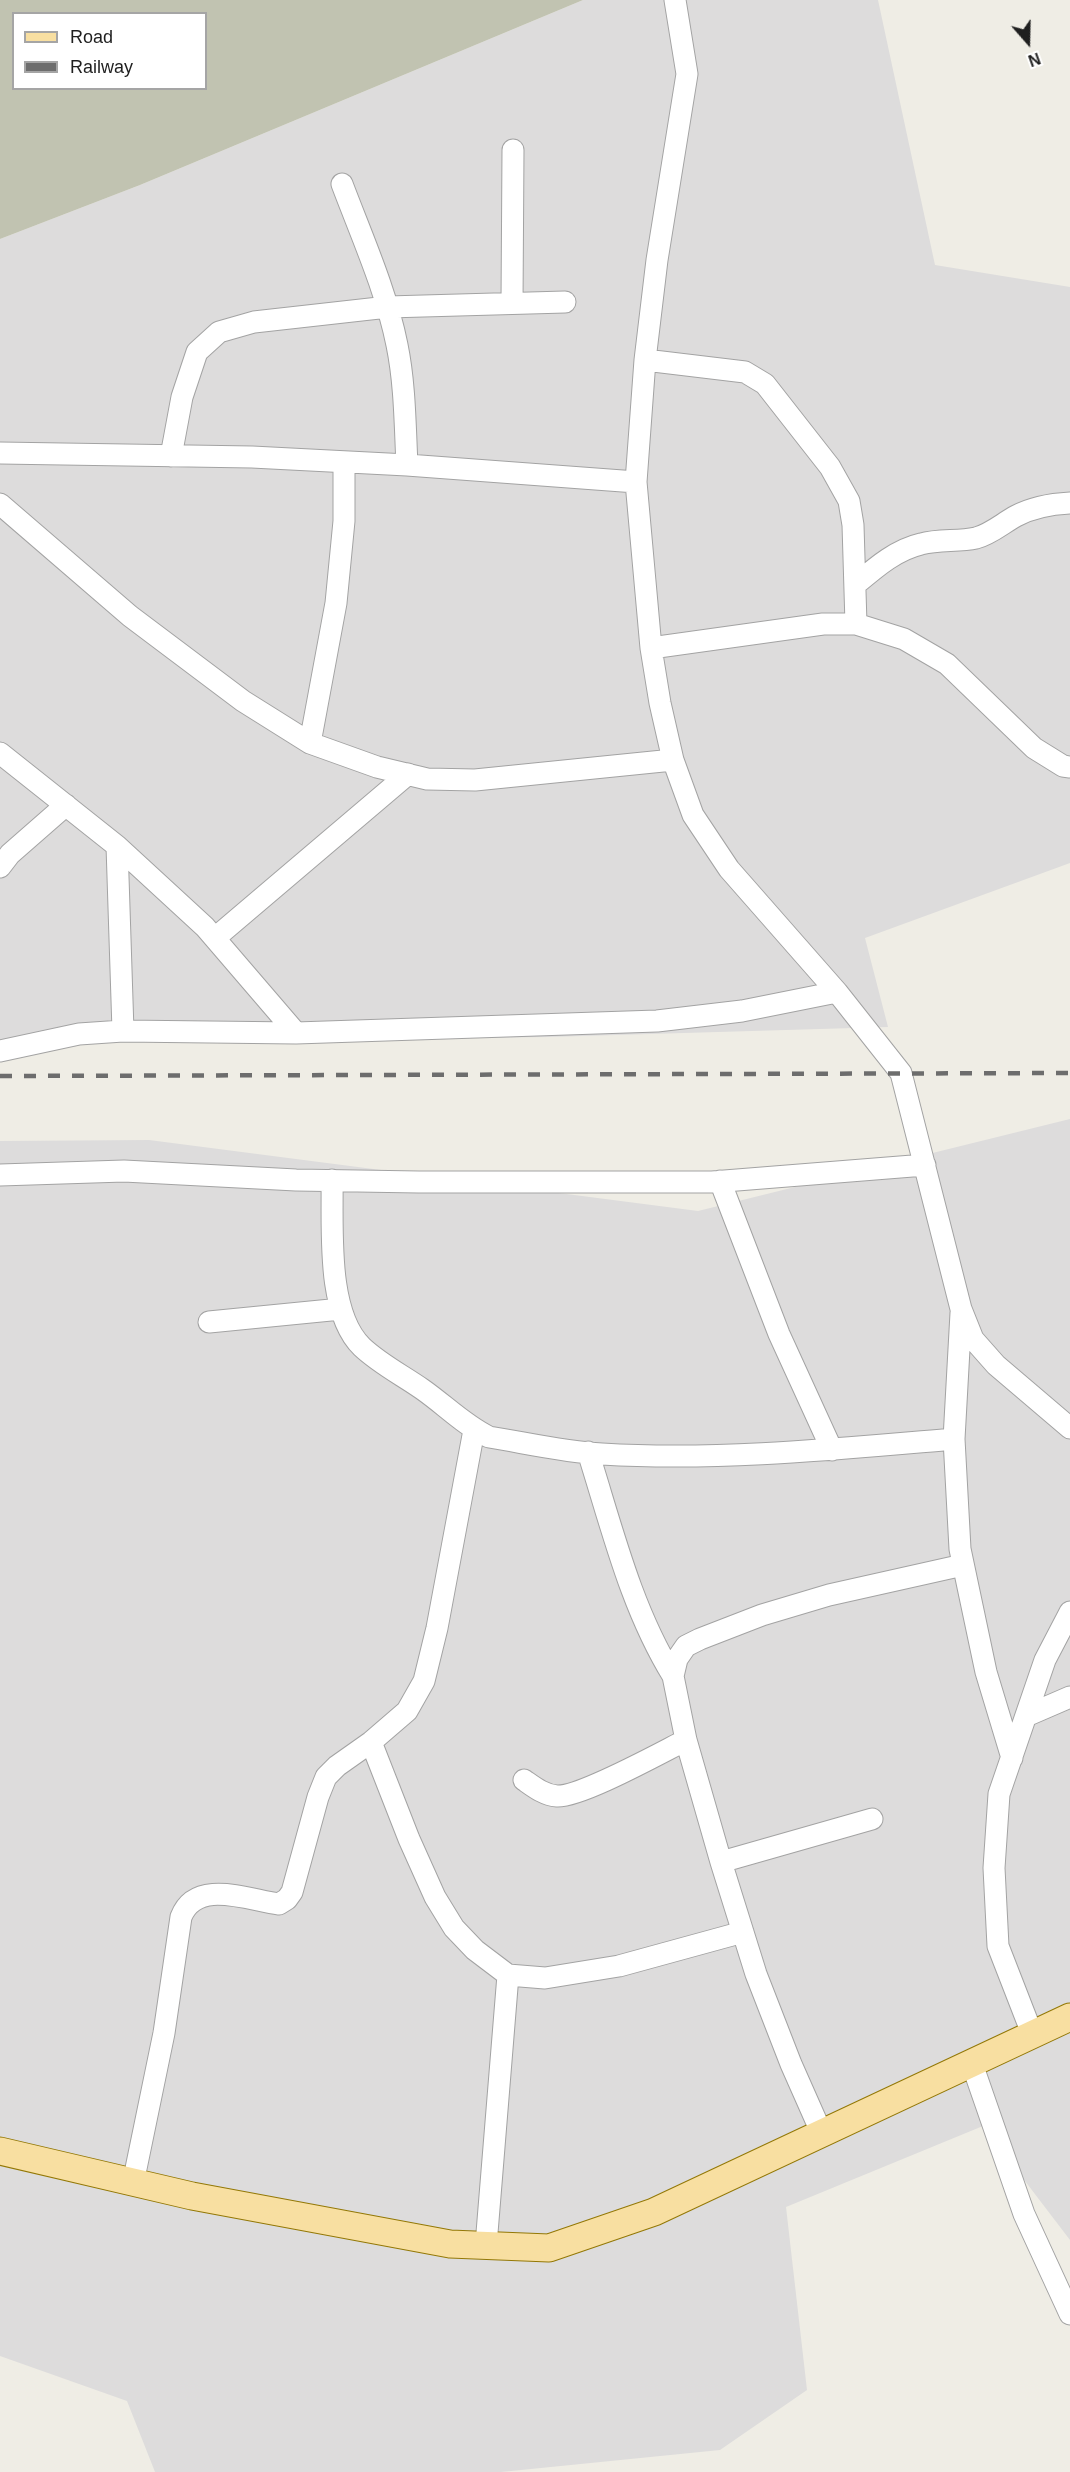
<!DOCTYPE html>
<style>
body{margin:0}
#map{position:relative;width:1070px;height:2472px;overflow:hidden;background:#efede5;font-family:Helvetica,sans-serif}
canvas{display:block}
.legend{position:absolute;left:12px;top:12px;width:195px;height:78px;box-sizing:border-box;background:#fff;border:2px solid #a5a5a5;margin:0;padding:8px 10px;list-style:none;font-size:18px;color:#1f1f1f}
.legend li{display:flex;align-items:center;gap:12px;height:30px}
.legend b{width:30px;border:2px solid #a5a5a5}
.north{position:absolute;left:998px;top:12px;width:60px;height:60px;-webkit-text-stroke:4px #fff;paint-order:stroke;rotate:160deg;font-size:16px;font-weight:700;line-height:24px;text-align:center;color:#1f1f1f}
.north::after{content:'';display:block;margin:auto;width:21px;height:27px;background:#1f1f1f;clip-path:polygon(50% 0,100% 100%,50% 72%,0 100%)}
</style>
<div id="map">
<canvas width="1070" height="2472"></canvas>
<ul class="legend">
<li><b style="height:8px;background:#f8dfa1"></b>Road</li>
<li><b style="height:8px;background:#6d6d6d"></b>Railway</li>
</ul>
<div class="north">N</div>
</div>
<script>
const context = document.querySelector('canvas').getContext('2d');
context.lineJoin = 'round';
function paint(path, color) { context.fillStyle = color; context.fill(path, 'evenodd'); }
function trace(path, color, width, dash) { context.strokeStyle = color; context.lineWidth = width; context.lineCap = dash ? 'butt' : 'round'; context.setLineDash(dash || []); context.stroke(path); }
const residential = new Path2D(`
 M 583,0 L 878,0 L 935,265 L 1070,287 L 1070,863 L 865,938 L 888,1027 L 548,1037 L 0,1043 L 0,239 L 140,185 Z
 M 1070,1119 L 1070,2240 L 983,2126 L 786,2207 L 807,2390 L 720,2450 L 501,2472 L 155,2472 L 127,2401 L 0,2356 L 0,1141 L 149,1140 L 698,1211 Z`);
const construction = new Path2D(`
 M 0,0 L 583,0 L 140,185 L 0,239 ZM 14,14 L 206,14 L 206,88 L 14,88 Z`);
const minor = new Path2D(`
 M 675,0 L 687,74 L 657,260 L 645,360 L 636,482 L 651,648 L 660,703 L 673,760 L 693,815 L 729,869 L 837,992 L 901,1073 L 961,1309 L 973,1339 L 996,1365 L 1070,1428
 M 342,184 C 362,237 386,290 397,345 C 405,384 405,425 407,465
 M 512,303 L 513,150
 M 645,360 L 745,372 L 765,384 L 830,467 L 849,501 L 853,525 L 856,624
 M 0,453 L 252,457 L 407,465 L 636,482
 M 171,456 L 182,397 L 197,352 L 219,332 L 254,322 L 388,307 L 565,302
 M 0,504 L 130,616 L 243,701 L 310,743 L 377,767 L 427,779 L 475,780 L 673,760
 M 855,585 C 874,569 895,550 921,544 C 939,539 958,542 976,538 C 991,534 1003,523 1016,516 C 1033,507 1051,504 1070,503
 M 651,648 L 823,624 L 856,624 L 904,639 L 947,664 L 1034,748 L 1063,766 L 1070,767
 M 310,743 L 336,603 L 344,521 L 344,462
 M 0,753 L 117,846 L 205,927 L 296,1033
 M 117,846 L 123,1031
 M 0,867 L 10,854 L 66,805
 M 215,938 L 408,774
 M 0,1051 L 79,1034 L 123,1031 L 296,1033 L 657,1021 L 742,1011 L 837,992
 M 0,1175 L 124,1171 L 296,1180 L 419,1182 L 712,1182 L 925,1165
 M 332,1180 C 333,1228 326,1312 362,1347 C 380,1364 402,1375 422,1389 C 445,1405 464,1425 489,1437 C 526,1443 564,1452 602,1454 C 719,1461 837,1449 954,1439
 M 720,1181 L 779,1334 L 832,1450
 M 961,1313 L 954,1439 L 960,1549 L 986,1672 L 1012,1758
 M 209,1322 L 341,1309
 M 588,1452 C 612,1528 631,1608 673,1676
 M 1026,1716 L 1070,1697
 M 371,1742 L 409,1839 L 435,1897 L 454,1928 L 475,1950 L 508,1975 L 545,1978 L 619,1966 L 743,1932
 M 524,1780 C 534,1787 544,1795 557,1796 C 581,1797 660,1753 686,1740
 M 721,1862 L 872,1819
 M 1033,2036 L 998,1946 L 994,1868 L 999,1794 L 1045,1660 L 1070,1612
 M 972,2064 L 1024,2214 L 1070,2314
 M 822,2134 L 791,2064 L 756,1974 L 721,1862 L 686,1740 L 673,1676 L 677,1659 L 686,1646 L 700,1639 L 762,1615 L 829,1595 L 963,1565
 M 133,2183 L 164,2033 L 181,1917 C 196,1878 248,1900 279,1904 L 287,1899 L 292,1892 L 318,1797 L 326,1777 L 337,1766 L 371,1742 L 407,1711 L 424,1681 L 437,1628 L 474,1430
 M 486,2245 L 508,1975`);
const major = new Path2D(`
 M 0,2151 L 192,2196 L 450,2244 L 549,2248 L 654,2212 L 1070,2017`);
const rail = new Path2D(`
 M 0,1076 L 1070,1073`);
paint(residential, '#dddcdc');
paint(construction, '#c1c3b1');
trace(minor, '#a3a3a3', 23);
trace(major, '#937806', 29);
trace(minor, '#fff', 21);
trace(major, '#f8dfa1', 27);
trace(rail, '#6d6d6d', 4.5, [12, 12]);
</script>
